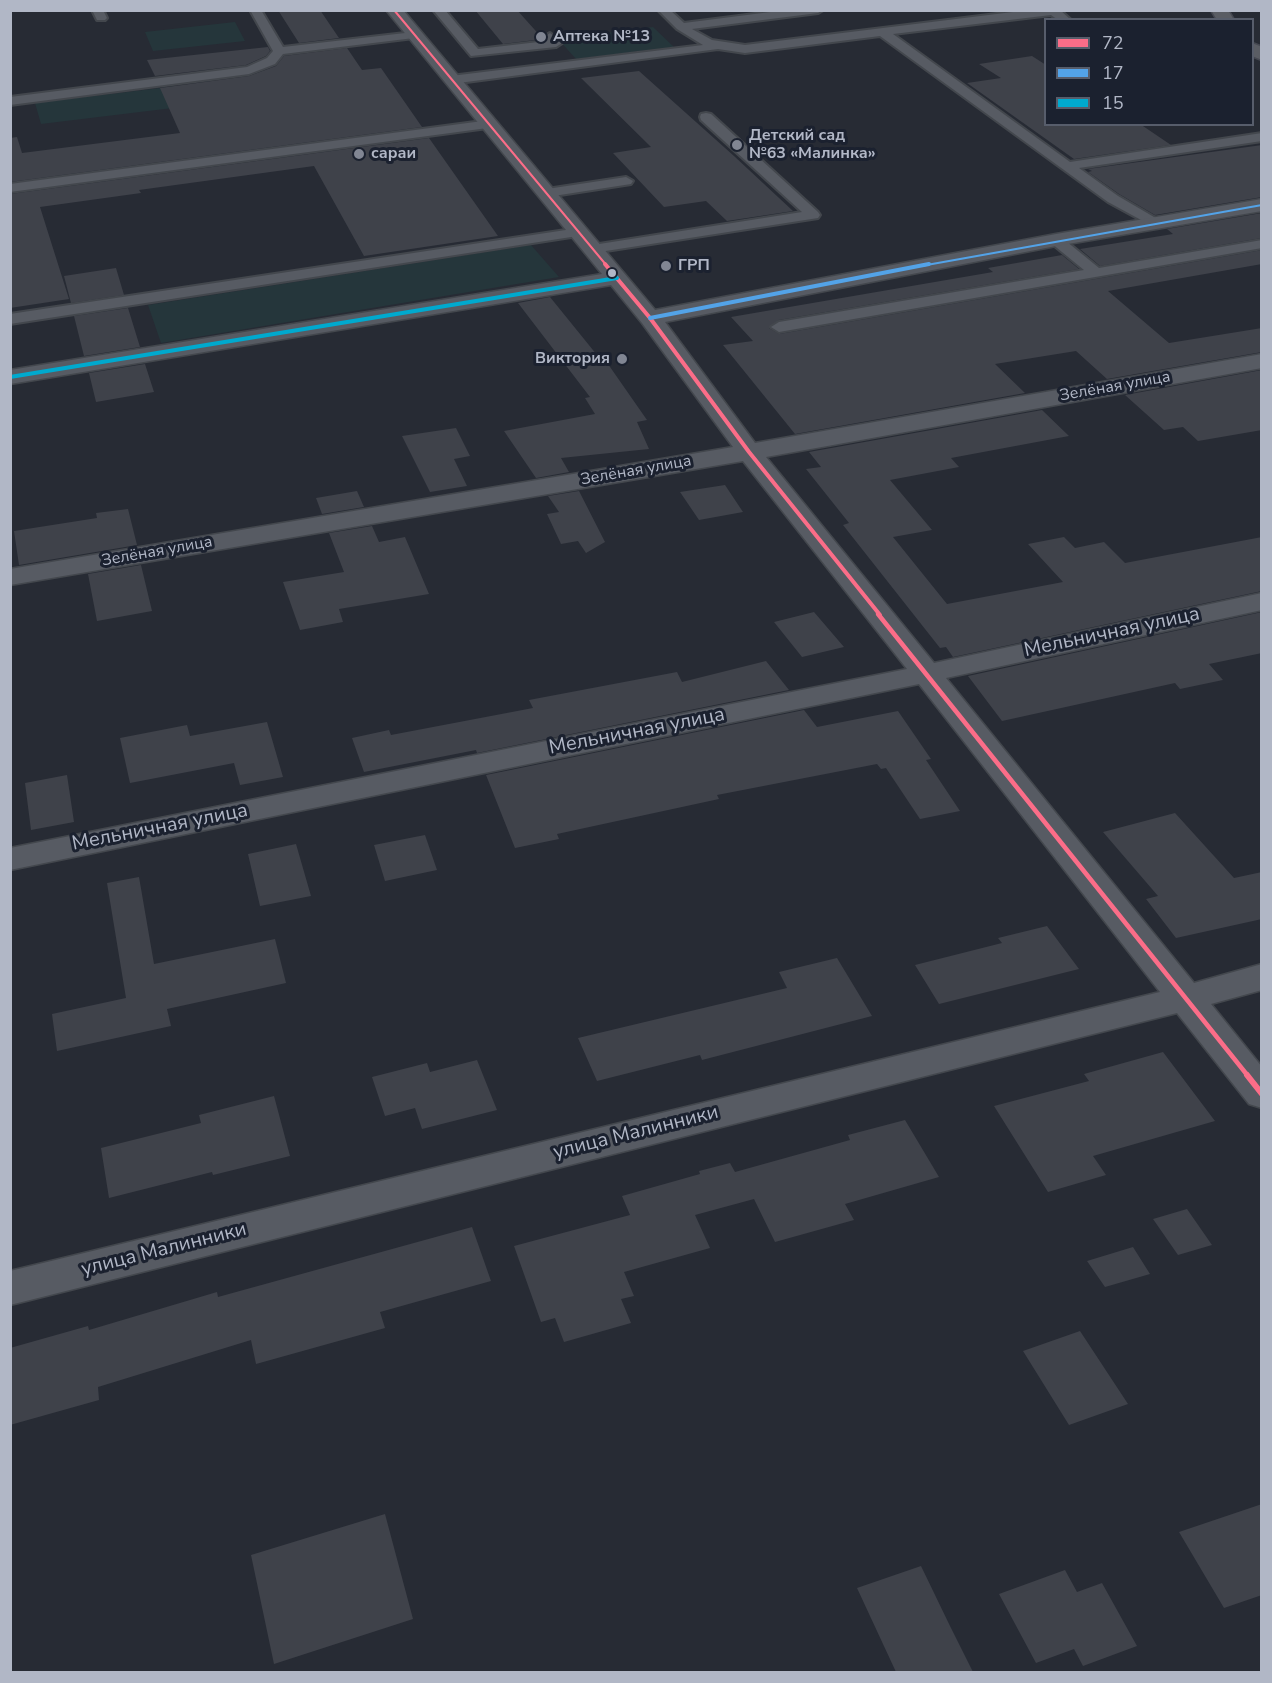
<!DOCTYPE html>
<meta charset="utf-8">
<style>
body{margin:0}
#map{position:relative;width:1272px;height:1683px;overflow:hidden;background:#272b34;font-family:"Nunito Sans",sans-serif}
canvas{display:block}
.frame{position:absolute;inset:0;border:12px solid #b1b7c6;pointer-events:none}
.legend{position:absolute;left:1044px;top:18px;width:210px;height:108px;box-sizing:border-box;background:#1b212f;border:2px solid #575d6b;margin:0;padding:8px 10px;list-style:none;font-size:18px;color:#b1b7c6}
.legend li{display:flex;align-items:center;gap:12px;height:30px}
.legend b{width:30px;border:2px solid #575d6b}
</style>
<div id="map">
<canvas width="1272" height="1683"></canvas>
<div class="frame"></div>
<ul class="legend">
<li><b style="height:8px;background:#fb6d88"></b>72</li>
<li><b style="height:8px;background:#53a3e8"></b>17</li>
<li><b style="height:8px;background:#00a9ce"></b>15</li>
</ul>
</div>
<script>
const context = document.querySelector('canvas').getContext('2d');
context.lineJoin = 'round';
function paint(path, color) { context.fillStyle = color; context.fill(path, 'evenodd'); }
function trace(path, color, width, dash) { context.strokeStyle = color; context.lineWidth = width; context.lineCap = dash ? 'butt' : 'round'; context.setLineDash(dash || []); context.stroke(path); }
function write(font, color, halo, rows, align = 'center') {
  context.font = font + ' "Nunito Sans",sans-serif'; context.lineWidth = 6; context.setLineDash([]); context.textBaseline = 'middle'; context.strokeStyle = halo; context.fillStyle = color; for (const [text, x, y, turn = 0] of rows) {
    context.save(); context.translate(x, y); context.rotate((+turn || 0) * Math.PI / 180); context.textAlign = isNaN(turn) ? turn : align; if (halo) context.strokeText(text, 0, 0); context.fillText(text, 0, 0); context.restore();
  }
}
const green = new Path2D(`
 M 235,22 L 245,41 L 153,51 L 145,32 Z
 M 653,27 L 674,47 L 576,59 L 558,39 Z
 M 236,79 L 247,99 L 41,124 L 35,103 Z
 M 531,245 L 559,277 L 161,343 L 148,305 Z`);
const building = new Path2D(`
 M 278,10 L 320,10 L 339,38 L 299,43 Z
 M 475,10 L 517,10 L 543,39 L 503,44 Z
 M 268,47 L 270,51 L 266,56 L 246,65 L 155,76 L 147,60 Z
 M 347,48 L 362,70 L 381,68 L 422,127 L 10,182 L 10,138 L 17,137 L 22,153 L 180,133 L 160,88 L 249,76 L 276,66 L 284,56 Z
 M 1032,56 L 1046,65 L 1046,124 L 1140,124 L 1171,145 L 1074,159 L 967,83 L 1001,78 L 979,64 Z
 M 639,71 L 734,156 L 793,211 L 727,221 L 706,201 L 664,207 L 613,153 L 651,147 L 581,78 Z
 M 429,138 L 498,236 L 364,256 L 314,166 L 139,190 L 141,193 L 40,207 L 69,299 L 10,308 L 10,194 Z
 M 1262,145 L 1262,197 L 1155,215 L 1119,194 L 1088,172 L 1092,171 L 1088,169 Z
 M 1262,213 L 1262,238 L 1100,266 L 1080,249 L 1173,234 L 1167,229 Z
 M 1262,250 L 1262,264 L 1108,291 L 1169,343 L 1262,328 L 1262,352 L 1107,379 L 1076,351 L 995,364 L 1025,393 L 795,434 L 723,345 L 753,341 L 731,317 L 993,272 L 988,268 L 1062,255 L 1079,269 L 779,320 L 769,328 L 779,334 Z
 M 116,268 L 124,295 L 71,303 L 64,276 Z
 M 550,297 L 597,355 L 601,354 L 647,420 L 637,422 L 649,449 L 561,458 L 569,472 L 536,478 L 504,431 L 595,414 L 585,398 L 590,397 L 518,303 Z
 M 128,308 L 140,347 L 84,356 L 74,316 Z
 M 145,364 L 154,392 L 96,402 L 89,373 Z
 M 1262,370 L 1262,430 L 1198,441 L 1183,427 L 1164,430 L 1125,395 Z
 M 1042,410 L 1069,436 L 951,458 L 959,467 L 890,480 L 932,530 L 893,537 L 947,604 L 1063,582 L 1028,544 L 1064,537 L 1075,548 L 1104,542 L 1125,563 L 1262,537 L 1262,591 L 953,657 L 946,647 L 940,648 L 843,525 L 849,523 L 806,469 L 821,467 L 809,452 Z
 M 456,428 L 470,456 L 454,459 L 467,486 L 430,492 L 402,436 Z
 M 725,485 L 743,512 L 699,520 L 680,492 Z
 M 357,491 L 364,507 L 322,514 L 316,498 Z
 M 579,491 L 605,542 L 586,553 L 578,541 L 561,544 L 547,514 L 559,512 L 548,496 Z
 M 128,509 L 137,545 L 19,565 L 14,531 L 97,518 L 96,513 Z
 M 372,526 L 379,542 L 405,537 L 429,594 L 339,609 L 343,622 L 300,630 L 283,582 L 344,572 L 329,533 Z
 M 141,565 L 152,611 L 97,621 L 88,574 Z
 M 814,612 L 844,647 L 802,657 L 774,622 Z
 M 1262,612 L 1262,653 L 1209,664 L 1223,680 L 1180,689 L 1175,683 L 1002,721 L 968,676 Z
 M 766,661 L 789,690 L 477,753 L 476,750 L 364,772 L 352,738 L 389,730 L 391,735 L 533,708 L 529,700 L 677,672 L 682,682 Z
 M 804,710 L 817,727 L 898,711 L 931,759 L 926,760 L 960,811 L 920,819 L 886,768 L 881,769 L 877,764 L 717,795 L 719,799 L 557,834 L 559,839 L 515,848 L 486,775 Z
 M 267,722 L 283,777 L 240,785 L 234,763 L 130,783 L 120,738 L 187,725 L 190,736 Z
 M 67,775 L 74,822 L 31,830 L 25,783 Z
 M 1175,813 L 1234,878 L 1262,872 L 1262,919 L 1176,938 L 1146,899 L 1158,896 L 1103,832 Z
 M 425,835 L 437,870 L 385,881 L 374,845 Z
 M 296,844 L 311,896 L 260,906 L 248,854 Z
 M 139,877 L 154,964 L 275,939 L 286,983 L 167,1009 L 171,1026 L 57,1051 L 52,1014 L 126,998 L 107,883 Z
 M 1047,926 L 1079,969 L 939,1004 L 915,965 L 1002,943 L 998,938 Z
 M 837,958 L 872,1016 L 702,1060 L 700,1055 L 597,1081 L 578,1038 L 787,988 L 779,972 Z
 M 1163,1052 L 1215,1121 L 1093,1156 L 1106,1175 L 1048,1192 L 994,1106 L 1089,1081 L 1084,1074 Z
 M 477,1060 L 497,1110 L 422,1129 L 415,1108 L 385,1116 L 372,1077 L 427,1063 L 430,1072 Z
 M 274,1096 L 290,1156 L 213,1175 L 212,1172 L 109,1198 L 101,1148 L 201,1123 L 199,1115 Z
 M 905,1120 L 939,1177 L 845,1204 L 854,1220 L 775,1242 L 754,1199 L 695,1215 L 710,1248 L 624,1272 L 634,1296 L 621,1299 L 631,1323 L 564,1342 L 555,1318 L 541,1322 L 514,1246 L 630,1215 L 622,1196 L 700,1174 L 699,1171 L 730,1163 L 735,1172 L 850,1140 L 848,1135 Z
 M 1187,1209 L 1212,1245 L 1178,1255 L 1153,1219 Z
 M 472,1227 L 491,1281 L 380,1312 L 385,1328 L 256,1364 L 251,1340 L 98,1387 L 99,1400 L 10,1425 L 10,1348 L 88,1326 L 89,1330 L 217,1292 L 218,1297 Z
 M 1133,1247 L 1150,1274 L 1105,1287 L 1087,1261 Z
 M 1080,1331 L 1128,1404 L 1069,1425 L 1023,1351 Z
 M 1262,1504 L 1262,1595 L 1224,1608 L 1179,1532 Z
 M 385,1514 L 413,1619 L 274,1664 L 251,1555 Z
 M 921,1566 L 950,1626 L 973,1672 L 896,1672 L 857,1588 Z
 M 1065,1570 L 1077,1592 L 1102,1583 L 1137,1646 L 1083,1666 L 1074,1649 L 1036,1663 L 999,1594 Z`);
const service = new Path2D(`
 M 92,10 L 103,10 L 107,18 L 105,20 L 97,20 Z
 M 250,10 L 261,10 L 283,47 L 414,32 L 420,35 L 414,38 L 283,54 L 275,64 L 249,74 L 10,105 L 10,97 L 247,67 L 267,58 L 273,51 Z
 M 433,10 L 445,10 L 478,49 L 547,41 L 544,37 L 550,33 L 562,43 L 556,47 L 471,56 Z
 M 658,10 L 670,10 L 684,23 L 786,10 L 823,10 L 818,13 L 692,29 L 712,40 L 745,45 L 1029,10 L 1060,10 L 1071,20 L 1058,20 L 1051,15 L 893,34 L 1070,162 L 1262,133 L 1262,141 L 1079,168 L 1118,196 L 1159,220 L 1161,223 L 1159,226 L 1154,227 L 1108,202 L 880,36 L 745,53 L 718,49 L 451,84 L 445,80 L 451,76 L 703,45 L 677,29 Z
 M 706,113 L 711,114 L 818,212 L 820,215 L 818,218 L 593,253 L 588,252 L 586,249 L 588,246 L 593,245 L 802,212 L 701,120 L 700,117 L 701,114 Z
 M 490,120 L 495,121 L 496,124 L 495,127 L 10,192 L 10,184 Z
 M 626,177 L 633,181 L 631,184 L 547,197 L 540,193 L 547,189 Z
 M 579,228 L 584,229 L 586,232 L 584,235 L 10,324 L 10,314 Z
 M 1056,236 L 1061,237 L 1099,268 L 1262,240 L 1262,248 L 779,332 L 771,327 L 779,322 L 1084,270 L 1051,243 L 1049,240 Z`);
const minor = new Path2D(`
 M 386,10 L 403,10 L 655,310 L 1056,234 L 1262,199 L 1262,211 L 1056,246 L 665,322 L 755,443 L 1262,354 L 1262,368 L 766,457 L 934,663 L 1262,593 L 1262,610 L 946,678 L 1194,983 L 1262,964 L 1262,990 L 1211,1004 L 1262,1067 L 1262,1108 L 1249,1104 L 1177,1013 L 10,1305 L 10,1271 L 1160,992 L 919,684 L 10,870 L 10,848 L 907,669 L 743,461 L 10,585 L 10,569 L 733,447 L 642,323 L 611,285 L 10,384 L 10,370 L 602,274 Z`);
const primary = new Path2D(`
 M 1211,10 L 1228,10 L 1234,20 L 1217,20 Z
 M 1252,43 L 1262,47 L 1262,60 L 1252,56 Z`);
const bus1Far3 = new Path2D(`
 M 394,10 L 607,266`);
const bus1Far2 = new Path2D(`
 M 605,264 L 650,318 L 749,452 L 880,615`);
const bus1Far1 = new Path2D(`
 M 878,614 L 1248,1076`);
const bus1 = new Path2D(`
 M 1247,1075 L 1262,1094`);
const bus2Far1 = new Path2D(`
 M 921,266 L 1262,205`);
const bus2 = new Path2D(`
 M 650,318 L 929,264`);
const bus3 = new Path2D(`
 M 10,377 L 617,278`);
const markers = [
 [541,37,6,"#818693"],
 [737,145,6,"#818693"],
 [359,154,6,"#818693"],
 [666,266,6,"#818693"],
 [612,273,5,"#b1b7c6"],
 [622,359,6,"#818693"]
];
const farPoinames = [
 ["Аптека №13",553,37],
 ["Детский сад",749,136],
 ["№63 «Малинка»",749,154],
 ["сараи",371,154],
 ["ГРП",678,266],
 ["Виктория",610,359,"right"]
];
const farStreetnames = [
 ["Зелёная улица",1115,387,-10],
 ["Зелёная улица",636,471,-10],
 ["Зелёная улица",157,552,-10]
];
const streetNames = [
 ["Мельничная улица",1112,633,-12],
 ["Мельничная улица",637,732,-11],
 ["Мельничная улица",160,828,-11],
 ["улица Малинники",636,1133,-14],
 ["улица Малинники",164,1250,-14]
];
paint(green, '#25363b');
paint(building, '#3f424a');
trace(service, '#43474d', 4);
trace(minor, '#43474d', 3);
trace(primary, '#454851', 3);
paint(service, '#575b63');
paint(minor, '#575b63');
paint(primary, '#5a5d64');
trace(bus1Far3, '#fb6d88', 2);
trace(bus1Far2, '#fb6d88', 4);
trace(bus1Far1, '#fb6d88', 4.5);
trace(bus1, '#fb6d88', 6);
trace(bus2Far1, '#53a3e8', 2);
trace(bus2, '#53a3e8', 4);
trace(bus3, '#00a9ce', 4);
for (const [x, y, r, color] of markers) { const dot = new Path2D(); dot.arc(x, y, r, 0, 2 * Math.PI); context.fillStyle = color; context.fill(dot); trace(dot, '#1b212f', 2); }
write('bold 16px', '#b1b7c6', '#1b212f', farPoinames, 'left');
write('16px', '#b1b7c6', '#1b212f', farStreetnames);
write('20px', '#b1b7c6', '#1b212f', streetNames);
</script>
